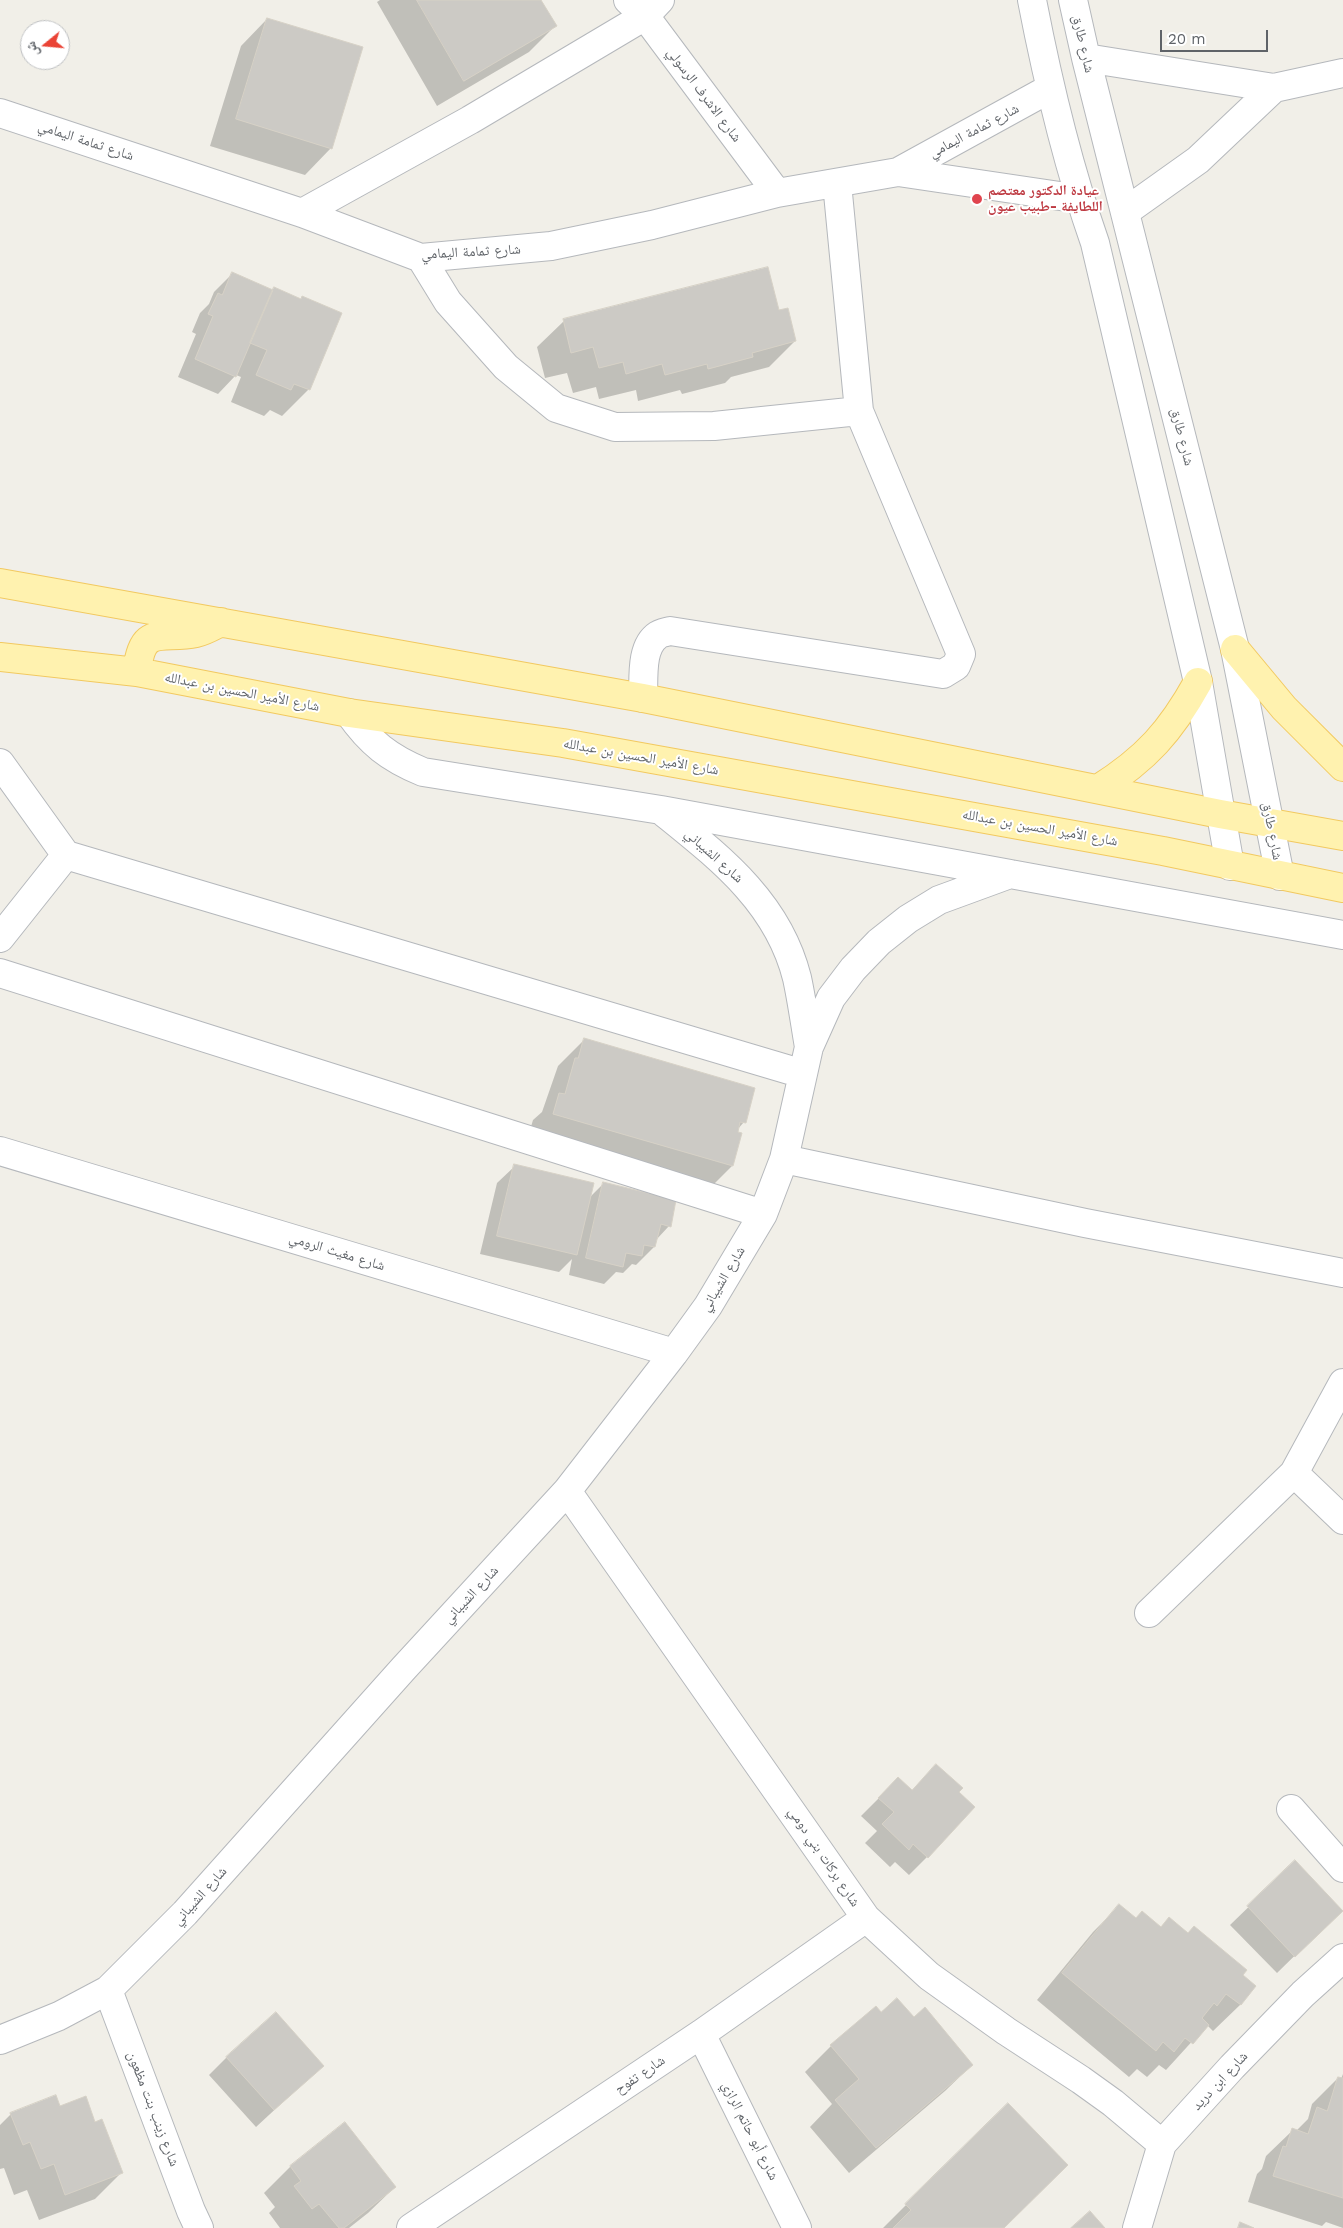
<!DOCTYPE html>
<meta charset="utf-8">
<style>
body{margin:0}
#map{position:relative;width:1343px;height:2228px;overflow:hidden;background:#f1efe8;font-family:"Work Sans","Noto Naskh Arabic",sans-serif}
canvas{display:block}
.north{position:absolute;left:20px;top:20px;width:50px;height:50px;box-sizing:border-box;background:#fff;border:1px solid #bfc1c3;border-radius:50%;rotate:253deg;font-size:14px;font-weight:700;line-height:20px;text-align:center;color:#5f6368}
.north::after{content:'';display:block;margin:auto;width:18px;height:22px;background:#ea4335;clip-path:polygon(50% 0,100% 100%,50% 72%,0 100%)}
.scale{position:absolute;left:1160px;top:30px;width:108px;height:22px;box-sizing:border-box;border:2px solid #5f6368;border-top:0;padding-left:6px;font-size:15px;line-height:18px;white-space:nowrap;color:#5f6368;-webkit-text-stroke:4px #fff;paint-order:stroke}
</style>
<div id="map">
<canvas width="1343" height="2228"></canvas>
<div class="north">ش</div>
<div class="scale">20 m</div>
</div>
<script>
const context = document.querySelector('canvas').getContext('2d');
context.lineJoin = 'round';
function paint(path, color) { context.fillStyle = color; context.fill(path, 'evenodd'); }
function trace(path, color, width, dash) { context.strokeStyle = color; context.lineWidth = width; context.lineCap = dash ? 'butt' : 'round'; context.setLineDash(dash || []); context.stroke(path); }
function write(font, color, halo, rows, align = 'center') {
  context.font = font + ' "Work Sans","Noto Naskh Arabic",sans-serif'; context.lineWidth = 4; context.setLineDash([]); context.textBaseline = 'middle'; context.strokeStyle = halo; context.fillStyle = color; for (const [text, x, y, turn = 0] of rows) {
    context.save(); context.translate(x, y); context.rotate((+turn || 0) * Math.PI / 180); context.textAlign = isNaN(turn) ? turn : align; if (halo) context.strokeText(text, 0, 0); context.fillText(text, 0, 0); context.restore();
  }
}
const shadow = new Path2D(`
 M 380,0 L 540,0 L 555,26 L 529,52 L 437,106 L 377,2 Z
 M 267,19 L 331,148 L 305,175 L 210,146 L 241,46 Z
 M 232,274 L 272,291 L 309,389 L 282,416 L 270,410 L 264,416 L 231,402 L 241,377 L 236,375 L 218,394 L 178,377 L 196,334 L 192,332 L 200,313 L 209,304 L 214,292 Z
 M 778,312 L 795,341 L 769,367 L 731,377 L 725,383 L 682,394 L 680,390 L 638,401 L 636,390 L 599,399 L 596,387 L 573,393 L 567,373 L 545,378 L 537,347 L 564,321 Z
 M 584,1040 L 744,1122 L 737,1130 L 732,1166 L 706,1192 L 527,1140 L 533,1120 L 542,1112 L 558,1066 Z
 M 515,1166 L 589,1198 L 604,1183 L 669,1226 L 656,1240 L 654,1247 L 636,1265 L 632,1264 L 623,1273 L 616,1272 L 604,1284 L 569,1275 L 572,1259 L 559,1272 L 480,1254 L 497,1183 Z
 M 911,1791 L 958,1792 L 927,1857 L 909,1875 L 895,1862 L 890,1867 L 865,1843 L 877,1831 L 861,1816 L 880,1797 Z
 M 1295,1862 L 1323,1928 L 1277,1973 L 1230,1925 Z
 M 1119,1906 L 1135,1919 L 1160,1928 L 1169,1918 L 1255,1986 L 1240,2005 L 1213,2031 L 1207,2025 L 1166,2070 L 1159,2065 L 1147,2077 L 1137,2069 L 1129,2077 L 1037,2000 L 1093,1932 Z
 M 876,2008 L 881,2013 L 914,2018 L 972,2065 L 945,2091 L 849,2173 L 810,2127 L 832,2104 L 805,2072 L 831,2046 Z
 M 227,2057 L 322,2066 L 256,2127 L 209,2075 Z
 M 1343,2074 L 1343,2228 L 1326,2222 L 1322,2226 L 1248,2202 L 1257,2174 L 1262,2169 L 1266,2156 L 1293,2130 L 1296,2131 L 1308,2119 L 1312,2104 L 1338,2078 L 1341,2079 Z
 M 11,2114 L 94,2124 L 122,2172 L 95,2199 L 39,2220 L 27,2190 L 14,2195 L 4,2168 L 0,2169 L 0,2125 Z
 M 291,2166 L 395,2187 L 368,2213 L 349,2228 L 280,2228 L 269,2213 L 275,2207 L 264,2193 Z
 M 906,2205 L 1003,2228 L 883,2228 Z`);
const building = new Path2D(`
 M 417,0 L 541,0 L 557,26 L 464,81 Z
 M 267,18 L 363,47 L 332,149 L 236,119 Z
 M 768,267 L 779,310 L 788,308 L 796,341 L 752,353 L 753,357 L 708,369 L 707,364 L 665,375 L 662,364 L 626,374 L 623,362 L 599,368 L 593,347 L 571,353 L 563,319 Z
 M 232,272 L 273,290 L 236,377 L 195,359 L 213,316 L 208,314 L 218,293 L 222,295 Z
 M 274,287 L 301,299 L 302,296 L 342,313 L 310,390 L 294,384 L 291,390 L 256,375 L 267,350 L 250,343 Z
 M 584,1038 L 755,1088 L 746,1123 L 740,1122 L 738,1132 L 742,1133 L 733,1166 L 553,1114 L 559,1093 L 565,1094 L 575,1058 L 578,1058 Z
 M 514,1164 L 594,1183 L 577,1255 L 497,1236 Z
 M 603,1182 L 676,1200 L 671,1227 L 661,1224 L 655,1247 L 644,1245 L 642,1256 L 626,1253 L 623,1267 L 586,1258 Z
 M 936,1764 L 963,1788 L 959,1792 L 975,1807 L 928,1858 L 913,1844 L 909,1850 L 882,1824 L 894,1812 L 878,1798 L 898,1777 L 912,1790 Z
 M 1295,1860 L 1343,1911 L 1295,1957 L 1247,1906 Z
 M 1119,1904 L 1136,1918 L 1142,1911 L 1161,1927 L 1169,1917 L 1188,1933 L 1194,1926 L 1247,1970 L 1243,1975 L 1256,1986 L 1241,2005 L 1226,1994 L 1217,2006 L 1214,2003 L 1202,2018 L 1209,2025 L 1193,2044 L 1185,2038 L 1174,2052 L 1163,2042 L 1156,2051 L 1062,1973 Z
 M 897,1998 L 914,2017 L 925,2007 L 973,2065 L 876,2148 L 835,2100 L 859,2079 L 830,2045 L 876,2006 L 881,2012 Z
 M 276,2012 L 324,2066 L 274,2110 L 226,2057 Z
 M 1338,2077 L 1343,2078 L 1343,2198 L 1273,2176 L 1283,2146 L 1286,2147 L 1292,2128 L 1308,2134 L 1317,2107 L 1327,2111 Z
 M 56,2095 L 60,2106 L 86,2096 L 95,2122 L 102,2119 L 123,2173 L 65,2195 L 54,2164 L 41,2169 L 30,2142 L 23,2145 L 10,2113 Z
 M 1008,2103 L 1068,2165 L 1004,2228 L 893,2228 L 911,2210 L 905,2204 Z
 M 345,2122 L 396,2187 L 344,2228 L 339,2228 L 319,2204 L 312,2209 L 294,2186 L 301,2181 L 290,2166 Z
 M 1090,2211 L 1105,2228 L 1071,2228 Z
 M 1240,2222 L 1254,2228 L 1238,2228 Z`);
const minor = new Path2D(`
 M 628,0 L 645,16 L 777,193
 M 1032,0 C 1048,83 1067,163 1095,243 L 1198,682 L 1230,866
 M 1073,0 L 1086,58 L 1235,649 L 1280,876
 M 1086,58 L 1274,88 L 1343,73
 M 0,113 L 302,213 L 421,258 L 551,246 L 652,225 L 777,193 L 898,172 L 1080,199
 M 898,172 L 1049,89
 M 1125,212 L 1198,160 L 1274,88
 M 302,213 L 470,120 L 645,16 L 660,0
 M 421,258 L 448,302 L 506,367 L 556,408 L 615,427 L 714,426 L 859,411
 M 643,698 C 644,679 640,647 658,635 C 660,633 666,632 670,631 L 943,674 L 956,666 L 961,654 L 859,411 L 837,183
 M 349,713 C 370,743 389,758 423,772 L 661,810 L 1343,935
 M 0,763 L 66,855 L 0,938
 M 662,811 C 720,858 778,902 797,978 C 802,1001 805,1024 809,1047
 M 66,855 L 803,1074
 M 0,973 L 763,1214
 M 0,1151 L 674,1353
 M 784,1159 L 1085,1223 L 1343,1273
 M 1294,1473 L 1343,1520
 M 567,1491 L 866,1918 L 929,1976 L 1006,2031 L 1081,2080 L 1113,2103 L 1162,2144
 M 1149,1613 L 1294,1473 L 1343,1383
 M 1291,1809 L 1343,1868
 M 108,1990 L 191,2211 L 199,2228
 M 701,2034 L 797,2228
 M 0,2040 L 59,2016 L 108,1990 L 185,1913 L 404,1668 L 567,1491 L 674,1353 L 708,1306 L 763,1214 L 784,1159 L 809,1047 L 831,998 L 853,969 L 879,942 L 908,919 L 939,900 L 1010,874
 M 411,2228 L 701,2034 L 866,1918
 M 1137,2228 L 1162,2144 L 1232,2067 L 1303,1994 L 1343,1958`);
const major = new Path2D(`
 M 0,583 L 643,698 L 1220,814 L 1343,836
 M 1235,649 L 1284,708 L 1343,767
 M 0,657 L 137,672 L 349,713 L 563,743 L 1163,851 L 1343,888
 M 137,672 C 142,623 161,640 196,633 C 205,631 213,626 221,622
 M 1098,789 C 1146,759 1171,731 1198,682`);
const markers = [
 [977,199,6,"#e0444e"]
];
const streetNames = [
 ["شارع طارق",1083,44,77],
 ["شارع الاشرف الرسولي",704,95,53],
 ["شارع ثمامة اليمامي",974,131,-28],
 ["شارع ثمامة اليمامي",86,141,18],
 ["شارع ثمامة اليمامي",471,252,-3],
 ["شارع طارق",1182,437,76],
 ["شارع الأمير الحسين بن عبدالله",242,692,11],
 ["شارع الأمير الحسين بن عبدالله",641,757,10],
 ["شارع الأمير الحسين بن عبدالله",1040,828,10],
 ["شارع طارق",1272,831,79],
 ["شارع الشيباني",714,856,42],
 ["شارع مغيث الرومي",337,1252,17],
 ["شارع الشيباني",723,1279,-59],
 ["شارع الشيباني",471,1595,-47],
 ["شارع بركات بني دومي",824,1857,56],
 ["شارع الشيباني",200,1896,-48],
 ["شارع تفوح",640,2075,-34],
 ["شارع ابن دريد",1220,2081,-47],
 ["شارع زينب بنت مظعون",153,2109,69],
 ["شارع أبو حاتم الرازي",750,2131,63]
];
const healthNames = [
 ["عيادة الدكتور معتصم",988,191],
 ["اللطايفة -طبيب عيون",988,207]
];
paint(shadow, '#0003');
paint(building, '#cccac5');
trace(building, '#d6d1c6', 1);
trace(minor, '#b5b8bc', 30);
trace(major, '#f2c960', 30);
trace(minor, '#fff', 28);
trace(major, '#fff2af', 28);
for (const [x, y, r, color] of markers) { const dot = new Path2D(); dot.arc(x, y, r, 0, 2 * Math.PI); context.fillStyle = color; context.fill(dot); trace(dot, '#fff', 2); }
write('14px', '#5f6368', '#fff', streetNames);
write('bold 14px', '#be3a42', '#fff', healthNames, 'left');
</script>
